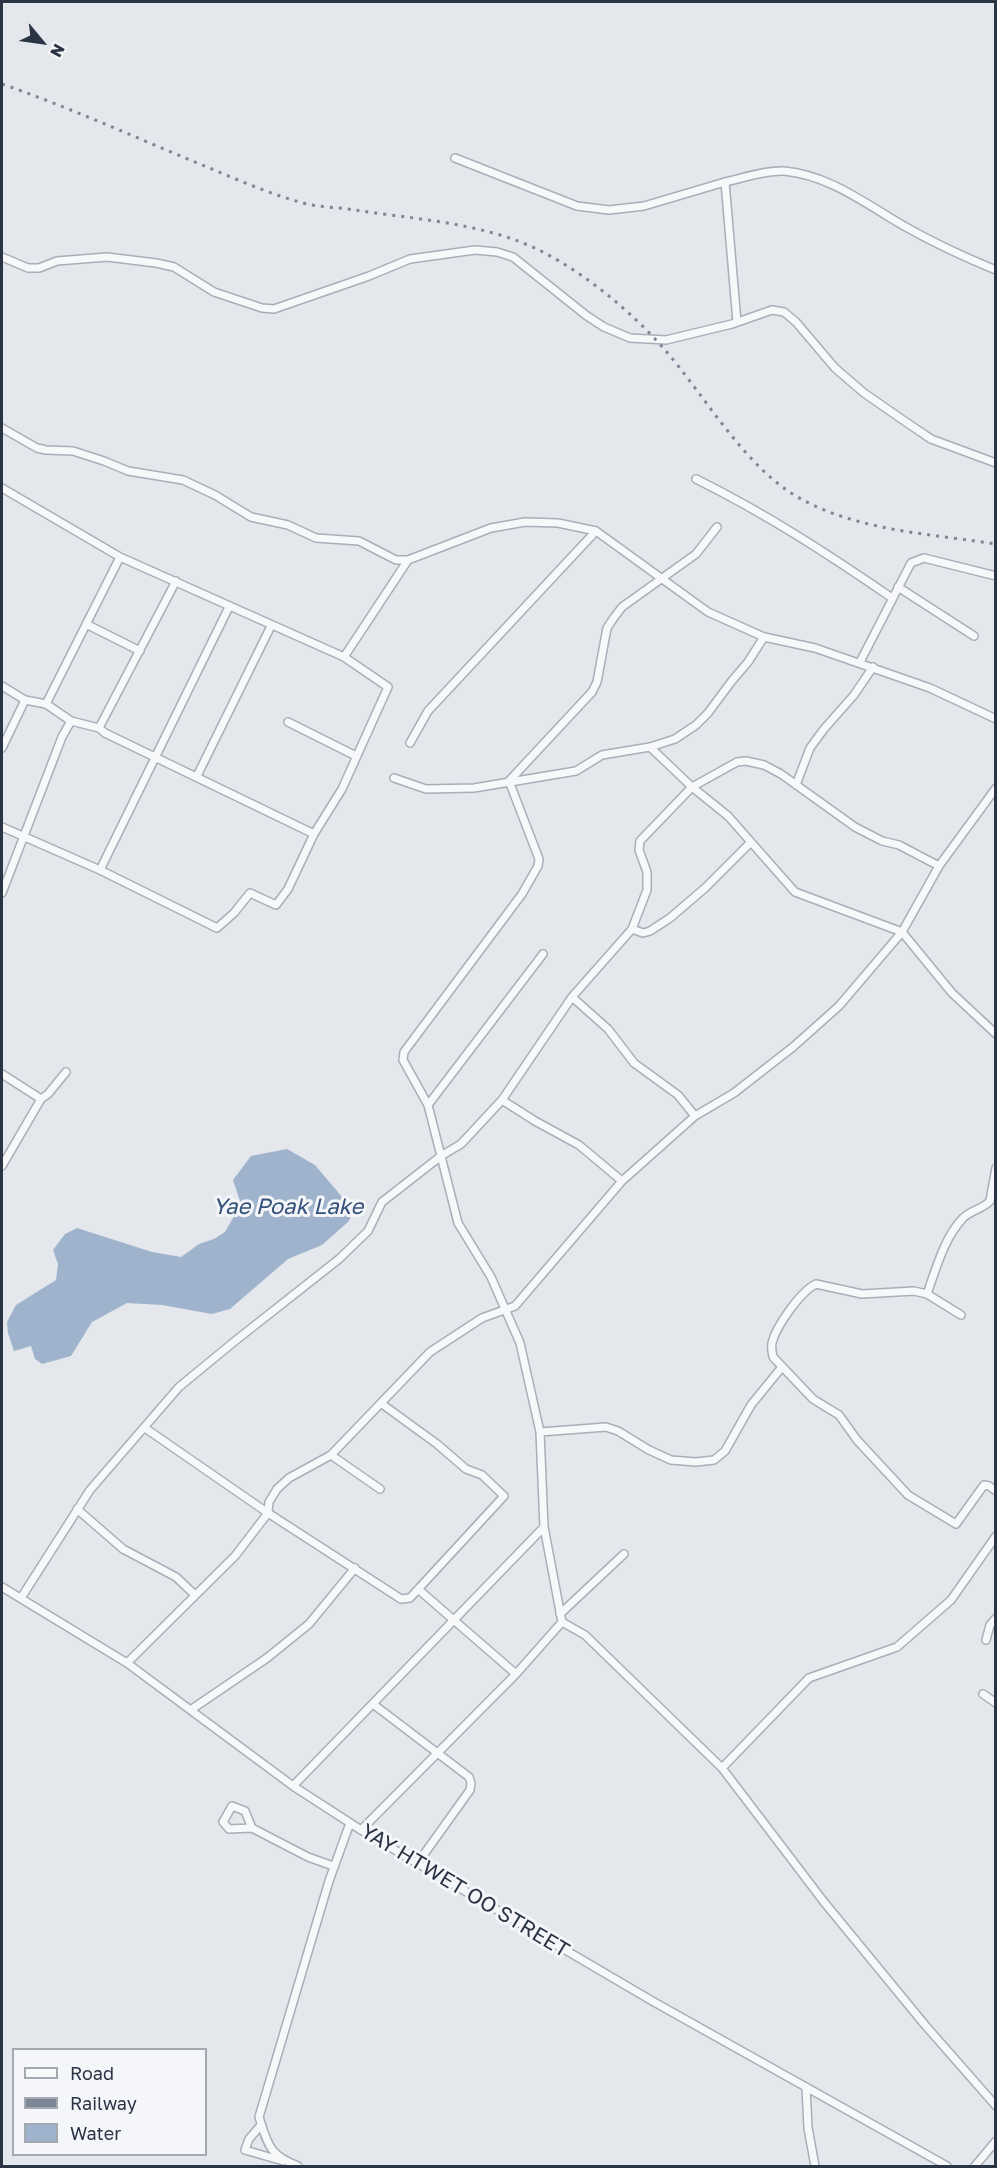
<!DOCTYPE html>
<style>
body{margin:0}
#map{position:relative;width:997px;height:2168px;overflow:hidden;background:#e4e7ec;font-family:"Golos Text",sans-serif}
canvas{display:block}
.frame{position:absolute;inset:0;border:3px solid #2b3445;pointer-events:none}
.legend{position:absolute;left:12px;top:2048px;width:195px;height:108px;box-sizing:border-box;background:#f4f6f9;border:2px solid #a4a8b1;margin:0;padding:8px 10px;list-style:none;font-size:18px;color:#2b3445}
.legend li{display:flex;align-items:center;gap:12px;height:30px}
.legend b{width:30px;border:2px solid #a4a8b1}
.north{position:absolute;left:12px;top:12px;width:60px;height:60px;-webkit-text-stroke:4px #f4f6f9;paint-order:stroke;rotate:119deg;font-size:16px;font-weight:700;line-height:24px;text-align:center;color:#2b3445}
.north::after{content:'';display:block;margin:auto;width:21px;height:27px;background:#2b3445;clip-path:polygon(50% 0,100% 100%,50% 72%,0 100%)}
</style>
<div id="map">
<canvas width="997" height="2168"></canvas>
<div class="frame"></div>
<ul class="legend">
<li><b style="height:8px;background:#f7f8fa"></b>Road</li>
<li><b style="height:8px;background:#7d8696"></b>Railway</li>
<li><b style="height:16px;background:#9fb4cc"></b>Water</li>
</ul>
<div class="north">N</div>
</div>
<script>
const context = document.querySelector('canvas').getContext('2d');
context.lineJoin = 'round';
function paint(path, color) { context.fillStyle = color; context.fill(path, 'evenodd'); }
function trace(path, color, width, dash) { context.strokeStyle = color; context.lineWidth = width; context.lineCap = dash ? 'butt' : 'round'; context.setLineDash(dash || []); context.stroke(path); }
function write(font, color, halo, rows, align = 'center') {
  context.font = font + ' "Golos Text",sans-serif'; context.lineWidth = 6; context.setLineDash([]); context.textBaseline = 'middle'; context.strokeStyle = halo; context.fillStyle = color; for (const [text, x, y, turn = 0] of rows) {
    context.save(); context.translate(x, y); context.rotate((+turn || 0) * Math.PI / 180); context.textAlign = isNaN(turn) ? turn : align; if (halo) context.strokeText(text, 0, 0); context.fillText(text, 0, 0); context.restore();
  }
}
const water = new Path2D(`
 M 287,1149 L 315,1165 L 354,1211 L 348,1222 L 322,1245 L 288,1259 L 230,1309 L 212,1314 L 162,1305 L 127,1303 L 92,1322 L 71,1356 L 42,1364 L 35,1359 L 31,1346 L 14,1351 L 8,1333 L 7,1322 L 16,1305 L 56,1280 L 58,1264 L 53,1250 L 65,1234 L 77,1228 L 152,1252 L 181,1257 L 199,1244 L 214,1239 L 225,1232 L 241,1204 L 233,1180 L 251,1156 Z`);
const minor = new Path2D(`
 M 455,158 L 577,206 L 609,210 L 644,206 L 725,182
 M 2,257 L 28,268 L 39,268 L 57,261 L 107,257 L 156,263 L 174,267 L 214,292 L 262,308 L 274,309 L 369,276 L 410,259 L 475,250 L 497,252 L 513,257 L 587,316 L 604,327 L 630,338 L 666,340 L 732,324 L 772,310 L 784,312 L 796,322 L 835,368 L 864,393 L 903,420 L 931,439 L 996,463
 M 737,322 L 725,182 C 743,178 766,170 784,171 C 829,175 866,204 904,226 C 934,243 964,257 996,270
 M 2,428 L 37,448 L 46,450 L 73,451 L 104,461 L 128,471 L 183,480 L 215,495 L 251,517 L 288,525 L 316,538 L 359,541 L 396,560 L 408,560 L 491,528 L 525,522 L 558,523 L 596,531 L 708,612 L 764,637 L 815,648 L 930,688 L 996,719
 M 696,479 C 765,513 828,554 892,598
 M 2,488 L 120,557 L 344,657 L 388,687 L 342,789 L 314,834 L 288,889 L 276,905 L 250,893 L 234,913 L 217,928 L 100,870 L 2,827
 M 717,527 L 696,554 L 622,607 L 613,619 L 607,628 L 597,682 L 592,692 L 509,781 L 539,859 L 538,866 L 522,894 L 404,1052 L 403,1060 L 428,1105 L 458,1223 L 491,1277 L 520,1343 L 540,1432 L 544,1527 L 562,1622 L 585,1635 L 722,1768 L 824,1902 L 925,2025 L 996,2106
 M 898,587 L 974,636
 M 86,624 L 140,651
 M 344,657 L 408,560
 M 860,662 L 911,563 L 924,558 L 996,576
 M 2,686 L 25,700 L 46,704 L 71,721 L 99,728 L 105,733 L 314,834
 M 46,704 L 120,557
 M 288,722 L 356,756
 M 99,728 L 176,581
 M 410,743 L 428,711 L 596,531
 M 650,747 L 692,787 L 728,816 L 795,892 L 902,932 L 952,993 L 996,1034
 M 2,748 L 25,700
 M 197,776 L 271,626
 M 394,778 L 426,789 L 474,788 L 576,771 L 602,755 L 650,747 L 675,739 L 696,725 L 708,713 L 731,682 L 748,662 L 764,637
 M 796,785 L 810,748 L 824,729 L 854,695 L 873,667
 M 100,870 L 229,607
 M 2,893 L 62,737 L 71,721
 M 632,929 L 643,933 L 650,931 L 670,918 L 705,888 L 751,842
 M 572,997 L 608,1029 L 634,1063 L 678,1095 L 695,1116
 M 2,1074 L 41,1099
 M 502,1100 L 535,1121 L 579,1145 L 622,1181
 M 428,1105 L 543,954
 M 2,1166 L 41,1099 L 48,1094 L 66,1072
 M 927,1294 C 936,1269 944,1238 963,1218 C 971,1210 983,1209 990,1201 L 996,1168
 M 961,1315 L 927,1294 L 914,1291 L 862,1294 L 816,1284 C 801,1291 776,1326 772,1343 C 771,1348 772,1352 773,1357 L 813,1399 L 839,1415 L 857,1440 L 908,1495 L 956,1524 L 984,1485 L 989,1486 L 996,1491
 M 145,1428 L 268,1513 L 401,1599 L 410,1598 L 504,1496 L 482,1475 L 466,1469 L 437,1444 L 382,1404
 M 540,1432 L 606,1427 L 618,1431 L 649,1450 L 671,1460 L 696,1462 L 714,1460 L 725,1451 L 751,1405 L 782,1367
 M 331,1455 L 380,1489
 M 77,1509 L 123,1549 L 176,1577 L 195,1595
 M 2,1587 L 127,1663 L 293,1786 L 361,1830 L 654,2002 L 947,2166
 M 418,1589 L 516,1674
 M 21,1598 L 90,1490 L 179,1387 L 235,1341 L 339,1259 L 368,1231 L 382,1202 L 441,1156 L 461,1144 L 502,1100 L 572,997 L 632,929 L 647,890 L 647,872 L 639,850 L 640,841 L 692,787 L 737,762 L 746,761 L 764,765 L 781,774 L 855,827 L 882,841 L 899,845 L 939,866
 M 560,1614 L 624,1554
 M 986,1640 L 990,1625 L 996,1618
 M 127,1663 L 235,1556 L 268,1513 L 269,1502 L 277,1489 L 289,1478 L 331,1455 L 430,1352 L 482,1318 L 515,1306 L 622,1181 L 695,1116 L 734,1093 L 793,1047 L 839,1006 L 902,932 L 939,866 L 996,788
 M 983,1694 L 996,1703
 M 373,1704 L 469,1777 L 471,1783 L 470,1790 L 417,1864
 M 192,1709 L 267,1658 L 309,1624 L 355,1568
 M 722,1768 L 809,1678 L 897,1647 L 951,1600 L 996,1536
 M 293,1786 L 544,1527
 M 252,1828 L 229,1829 L 223,1822 L 232,1806 L 245,1811 L 252,1828 L 308,1857 L 333,1866
 M 361,1830 L 516,1674 L 562,1622
 M 806,2087 L 808,2128 L 815,2166
 M 261,2125 L 249,2139 L 245,2150 L 283,2161
 M 298,2166 C 269,2155 268,2145 259,2117 L 329,1881 L 350,1823
 M 975,2166 L 996,2141`);
const rail = new Path2D(`
 M 2,84 C 71,108 139,139 207,167 C 238,180 270,194 303,203 C 317,207 333,207 348,209 C 411,219 483,222 541,251 C 586,274 632,312 665,350 C 706,397 747,471 803,500 C 861,531 931,534 996,544`);
const streetNames = [
 ["YAY HTWET OO STREET",465,1891,31]
];
const waterNames = [
 ["Yae Poak Lake",288,1207]
];
paint(water, '#9fb4cc');
trace(minor, '#a9aeb7', 10);
trace(minor, '#f7f8fa', 7);
trace(rail, '#7d8696', 3, [3, 6]);
write('21px', '#2b3445', '#f4f6f9', streetNames);
write('italic 22px', '#34527a', '#f4f6f9', waterNames);
</script>
